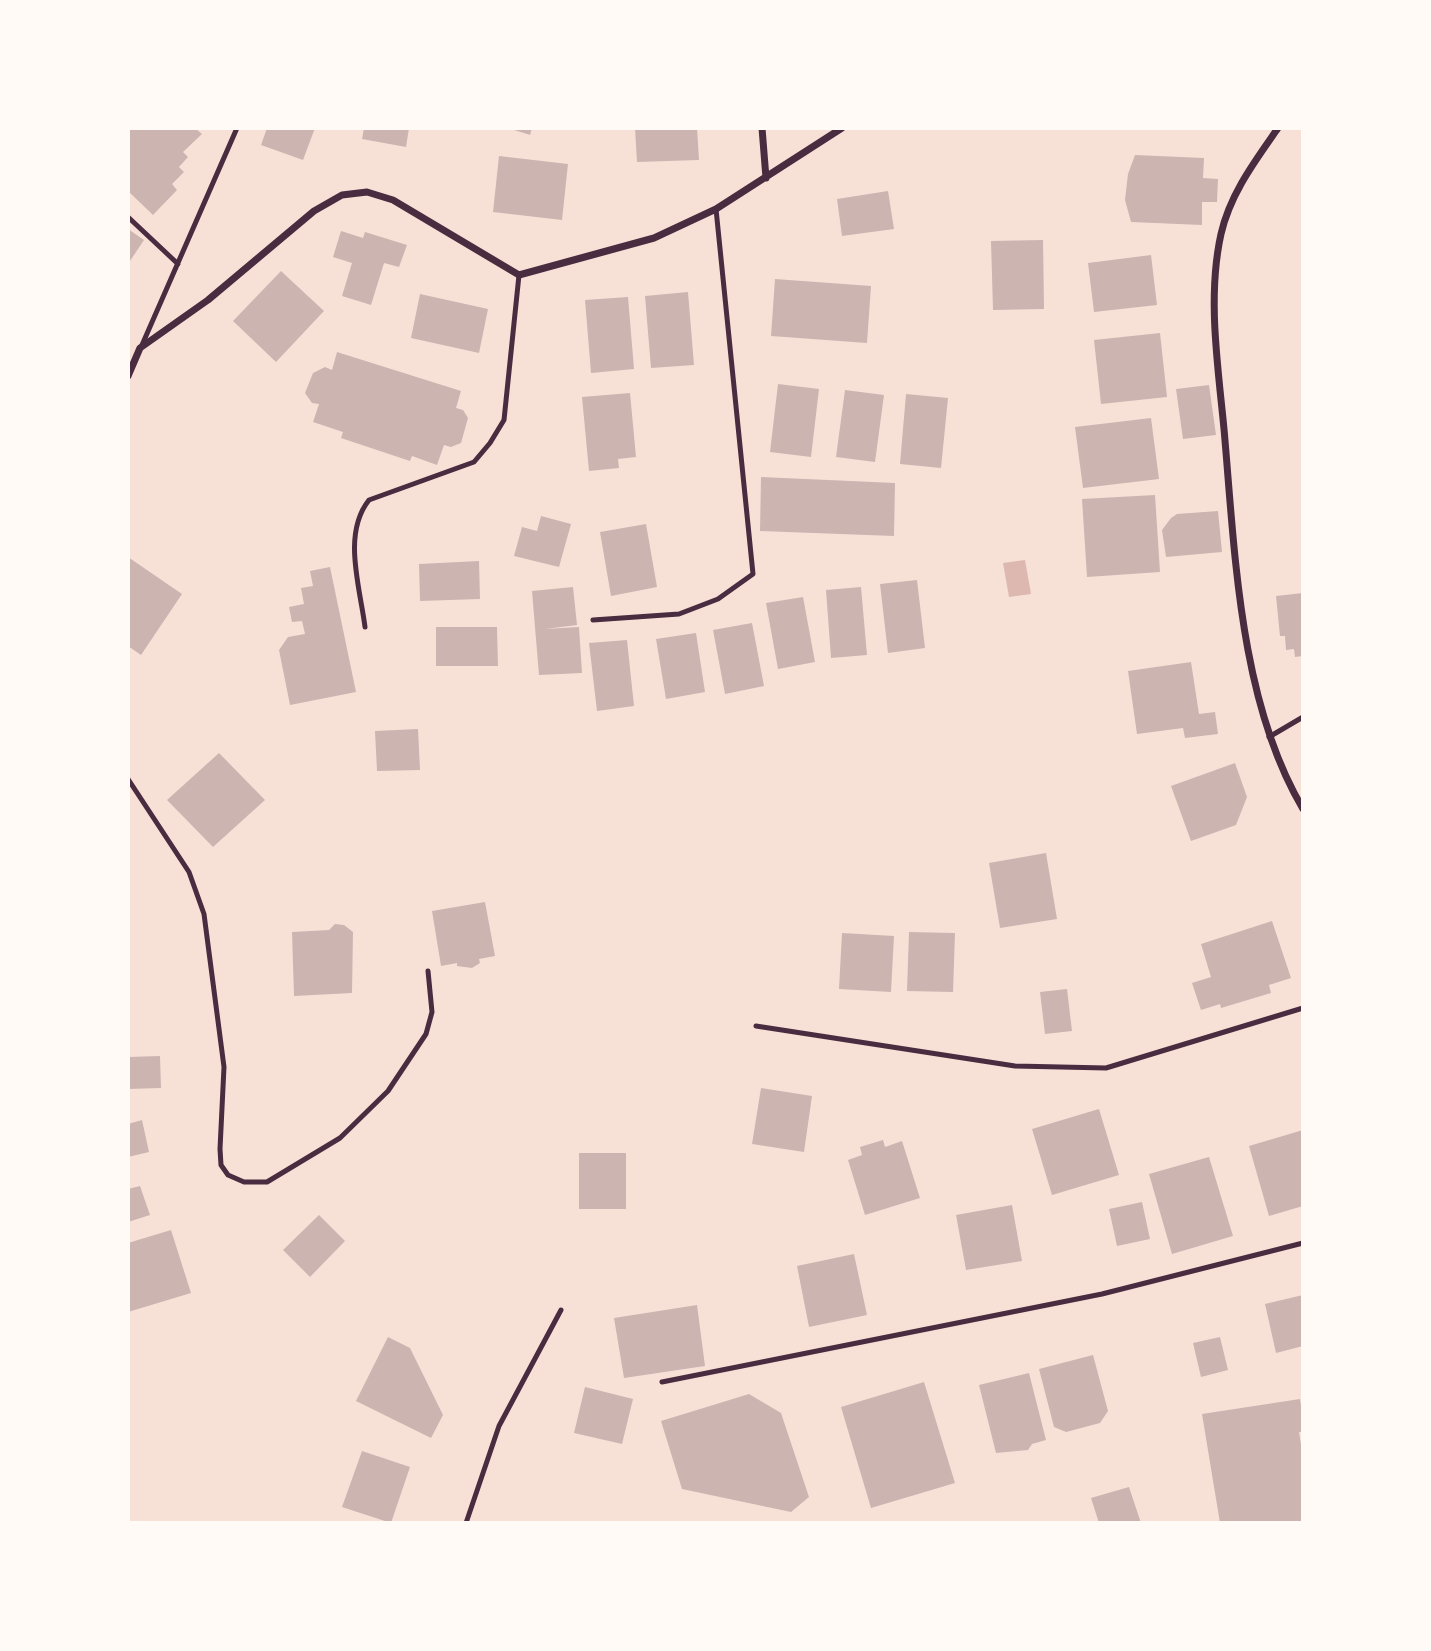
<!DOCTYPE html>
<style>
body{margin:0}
#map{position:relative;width:1431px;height:1651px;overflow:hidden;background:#f7e1d7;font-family:"Roboto Serif",serif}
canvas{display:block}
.frame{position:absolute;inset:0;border:130px solid #fffaf5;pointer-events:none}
</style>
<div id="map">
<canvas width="1431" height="1651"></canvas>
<div class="frame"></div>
</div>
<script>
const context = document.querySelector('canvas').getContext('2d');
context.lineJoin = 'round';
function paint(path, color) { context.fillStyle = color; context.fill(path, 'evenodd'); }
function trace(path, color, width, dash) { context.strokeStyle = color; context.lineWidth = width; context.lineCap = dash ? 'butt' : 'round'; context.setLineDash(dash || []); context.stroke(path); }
const water = new Path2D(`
 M 1025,560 L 1031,594 L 1009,597 L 1003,563 Z`);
const building = new Path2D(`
 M 128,128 L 195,128 L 202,134 L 183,152 L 188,157 L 179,167 L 184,172 L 172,184 L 177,190 L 153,215 L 128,191 Z
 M 267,128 L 315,128 L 303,160 L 261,145 Z
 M 364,128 L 409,128 L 406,147 L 362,139 Z
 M 508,128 L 532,128 L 530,135 Z
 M 635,128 L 697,128 L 699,160 L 637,162 Z
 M 1135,155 L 1204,158 L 1203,178 L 1218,179 L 1217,202 L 1202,202 L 1202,225 L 1131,222 L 1125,200 L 1128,174 Z
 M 499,156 L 568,164 L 562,220 L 493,212 Z
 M 888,191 L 894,229 L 842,236 L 837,199 Z
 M 128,229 L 144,240 L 128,264 Z
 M 341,231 L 363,238 L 365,232 L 407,245 L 399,267 L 384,263 L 371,305 L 342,296 L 352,263 L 333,257 Z
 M 1043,240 L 1044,309 L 993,310 L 991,241 Z
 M 1151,255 L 1157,305 L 1094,312 L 1088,263 Z
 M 281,271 L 324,311 L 276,362 L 233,321 Z
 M 775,279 L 871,286 L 867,343 L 771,336 Z
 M 688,292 L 694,365 L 651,368 L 645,296 Z
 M 420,294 L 488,309 L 479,353 L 411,338 Z
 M 628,297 L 634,369 L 591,373 L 585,300 Z
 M 1160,333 L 1167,397 L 1101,404 L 1094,340 Z
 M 337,352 L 461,391 L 456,408 L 463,410 L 468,418 L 461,443 L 451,447 L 444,445 L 437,465 L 412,456 L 410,461 L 341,438 L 343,432 L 313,422 L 319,404 L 312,403 L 305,393 L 313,373 L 325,367 L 332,370 Z
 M 778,384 L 819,389 L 811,457 L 770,452 Z
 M 1209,385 L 1216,435 L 1183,439 L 1176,389 Z
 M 845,390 L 884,395 L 875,462 L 836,457 Z
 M 630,393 L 636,457 L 618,459 L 619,468 L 589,471 L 582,397 Z
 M 906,394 L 948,398 L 941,468 L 900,464 Z
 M 1151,418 L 1159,479 L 1083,488 L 1075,427 Z
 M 761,477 L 895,483 L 894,536 L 760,531 Z
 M 1155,495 L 1160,572 L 1087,577 L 1082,499 Z
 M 1218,511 L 1222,552 L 1166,557 L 1162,530 L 1171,518 L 1177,514 Z
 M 541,516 L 571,524 L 559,567 L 514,556 L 522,527 L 537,531 Z
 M 646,524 L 657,587 L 611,596 L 600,532 Z
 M 128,557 L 182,594 L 141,655 L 128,646 Z
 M 479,561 L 480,599 L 420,601 L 419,564 Z
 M 330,567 L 356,692 L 290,705 L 279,650 L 288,637 L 305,634 L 302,621 L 292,622 L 289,607 L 304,604 L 301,588 L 313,586 L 310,571 Z
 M 917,580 L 925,648 L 888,653 L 880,584 Z
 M 573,587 L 577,625 L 545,629 L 579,627 L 582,673 L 539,675 L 532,591 Z
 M 861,587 L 867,655 L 831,658 L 826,590 Z
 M 1303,593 L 1303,656 L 1295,657 L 1294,649 L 1286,650 L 1285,636 L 1280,636 L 1276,596 Z
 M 803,597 L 815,662 L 778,669 L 766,603 Z
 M 752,623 L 764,686 L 725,694 L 713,630 Z
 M 436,627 L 497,627 L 498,666 L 436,666 Z
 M 696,633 L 705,692 L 666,699 L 656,639 Z
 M 627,640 L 634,706 L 597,711 L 589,643 Z
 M 1191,662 L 1199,714 L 1215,712 L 1218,734 L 1185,738 L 1183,728 L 1137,734 L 1128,671 Z
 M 418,729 L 420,770 L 377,771 L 375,731 Z
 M 219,753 L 265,800 L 213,847 L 167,800 Z
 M 1235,763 L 1247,797 L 1236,825 L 1191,841 L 1171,786 Z
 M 1046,853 L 1057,919 L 1000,928 L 989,863 Z
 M 485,902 L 495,956 L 479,959 L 480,963 L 472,968 L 457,966 L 457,963 L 441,966 L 432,911 Z
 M 1272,921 L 1291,978 L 1269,985 L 1271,993 L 1221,1008 L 1220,1004 L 1201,1010 L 1192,983 L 1211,977 L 1201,944 Z
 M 335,924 L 344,925 L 353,932 L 352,993 L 294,996 L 292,932 L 329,930 Z
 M 909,932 L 955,933 L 953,992 L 907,991 Z
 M 842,933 L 894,936 L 891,992 L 839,989 Z
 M 1067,989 L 1072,1031 L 1045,1034 L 1040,992 Z
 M 160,1056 L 161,1088 L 128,1089 L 128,1057 Z
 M 761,1088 L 812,1096 L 804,1152 L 752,1144 Z
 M 1099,1109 L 1119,1175 L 1052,1195 L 1032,1129 Z
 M 142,1120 L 149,1152 L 128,1157 L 128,1124 Z
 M 1303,1130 L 1303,1206 L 1269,1216 L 1249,1146 Z
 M 883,1140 L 885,1147 L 902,1141 L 920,1198 L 865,1215 L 848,1160 L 862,1155 L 860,1147 Z
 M 579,1153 L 626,1153 L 626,1209 L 579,1209 Z
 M 1209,1157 L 1233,1236 L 1172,1254 L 1149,1174 Z
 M 140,1186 L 150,1215 L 128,1222 L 128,1189 Z
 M 1142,1202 L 1150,1239 L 1117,1246 L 1109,1209 Z
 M 1012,1205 L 1022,1261 L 966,1270 L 956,1215 Z
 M 319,1215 L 345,1241 L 310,1277 L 283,1250 Z
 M 171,1230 L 191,1293 L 128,1312 L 128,1243 Z
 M 854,1254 L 867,1315 L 809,1327 L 797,1266 Z
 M 1303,1295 L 1303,1346 L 1276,1353 L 1265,1304 Z
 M 697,1305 L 705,1366 L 624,1378 L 614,1318 Z
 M 388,1337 L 410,1348 L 443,1415 L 431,1438 L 356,1401 Z
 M 1220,1337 L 1228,1370 L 1201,1377 L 1193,1343 Z
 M 1093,1355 L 1108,1411 L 1100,1423 L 1066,1432 L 1054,1427 L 1039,1369 Z
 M 1029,1373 L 1046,1440 L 1032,1444 L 1028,1450 L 996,1453 L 979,1385 Z
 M 924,1382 L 955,1483 L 871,1508 L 841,1407 Z
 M 585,1387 L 633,1399 L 622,1444 L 574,1433 Z
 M 749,1394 L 781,1413 L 809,1497 L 791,1512 L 682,1489 L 661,1421 Z
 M 1300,1399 L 1303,1419 L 1303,1432 L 1299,1432 L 1303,1457 L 1303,1520 L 1300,1523 L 1220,1523 L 1202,1414 Z
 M 362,1451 L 410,1467 L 391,1523 L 342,1507 Z
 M 1129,1487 L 1141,1523 L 1099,1523 L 1091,1498 Z`);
const service = new Path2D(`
 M 128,217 L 178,264
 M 142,345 L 237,128
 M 593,620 L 679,614 L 718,599 L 753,574 L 716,209
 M 365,627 C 360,587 342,534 369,500 L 474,462 L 490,443 L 504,420 L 519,275
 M 1269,737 L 1303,717
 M 128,779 L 189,872 L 204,914 L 224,1067 L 220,1149 L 221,1165 L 228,1175 L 244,1182 L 267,1182 L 340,1138 L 388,1091 L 426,1034 L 432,1012 L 428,971
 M 756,1026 L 1015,1066 L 1106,1068 L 1303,1008
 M 662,1382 L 1102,1294 L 1303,1243
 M 466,1523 L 499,1426 L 561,1310`);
const minor = new Path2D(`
 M 762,128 L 766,178
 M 1278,128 C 1255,161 1230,194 1221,234 C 1207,297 1218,366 1224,429 C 1235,552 1239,701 1303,809
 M 128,376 L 140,348 L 208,300 L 314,211 L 342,195 L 367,192 L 393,200 L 519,275 L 654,238 L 716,209 L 842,128`);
paint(water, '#dcb8b0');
paint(building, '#ccb4b1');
trace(service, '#4a2c40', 5);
trace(minor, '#4a2c40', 7);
</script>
